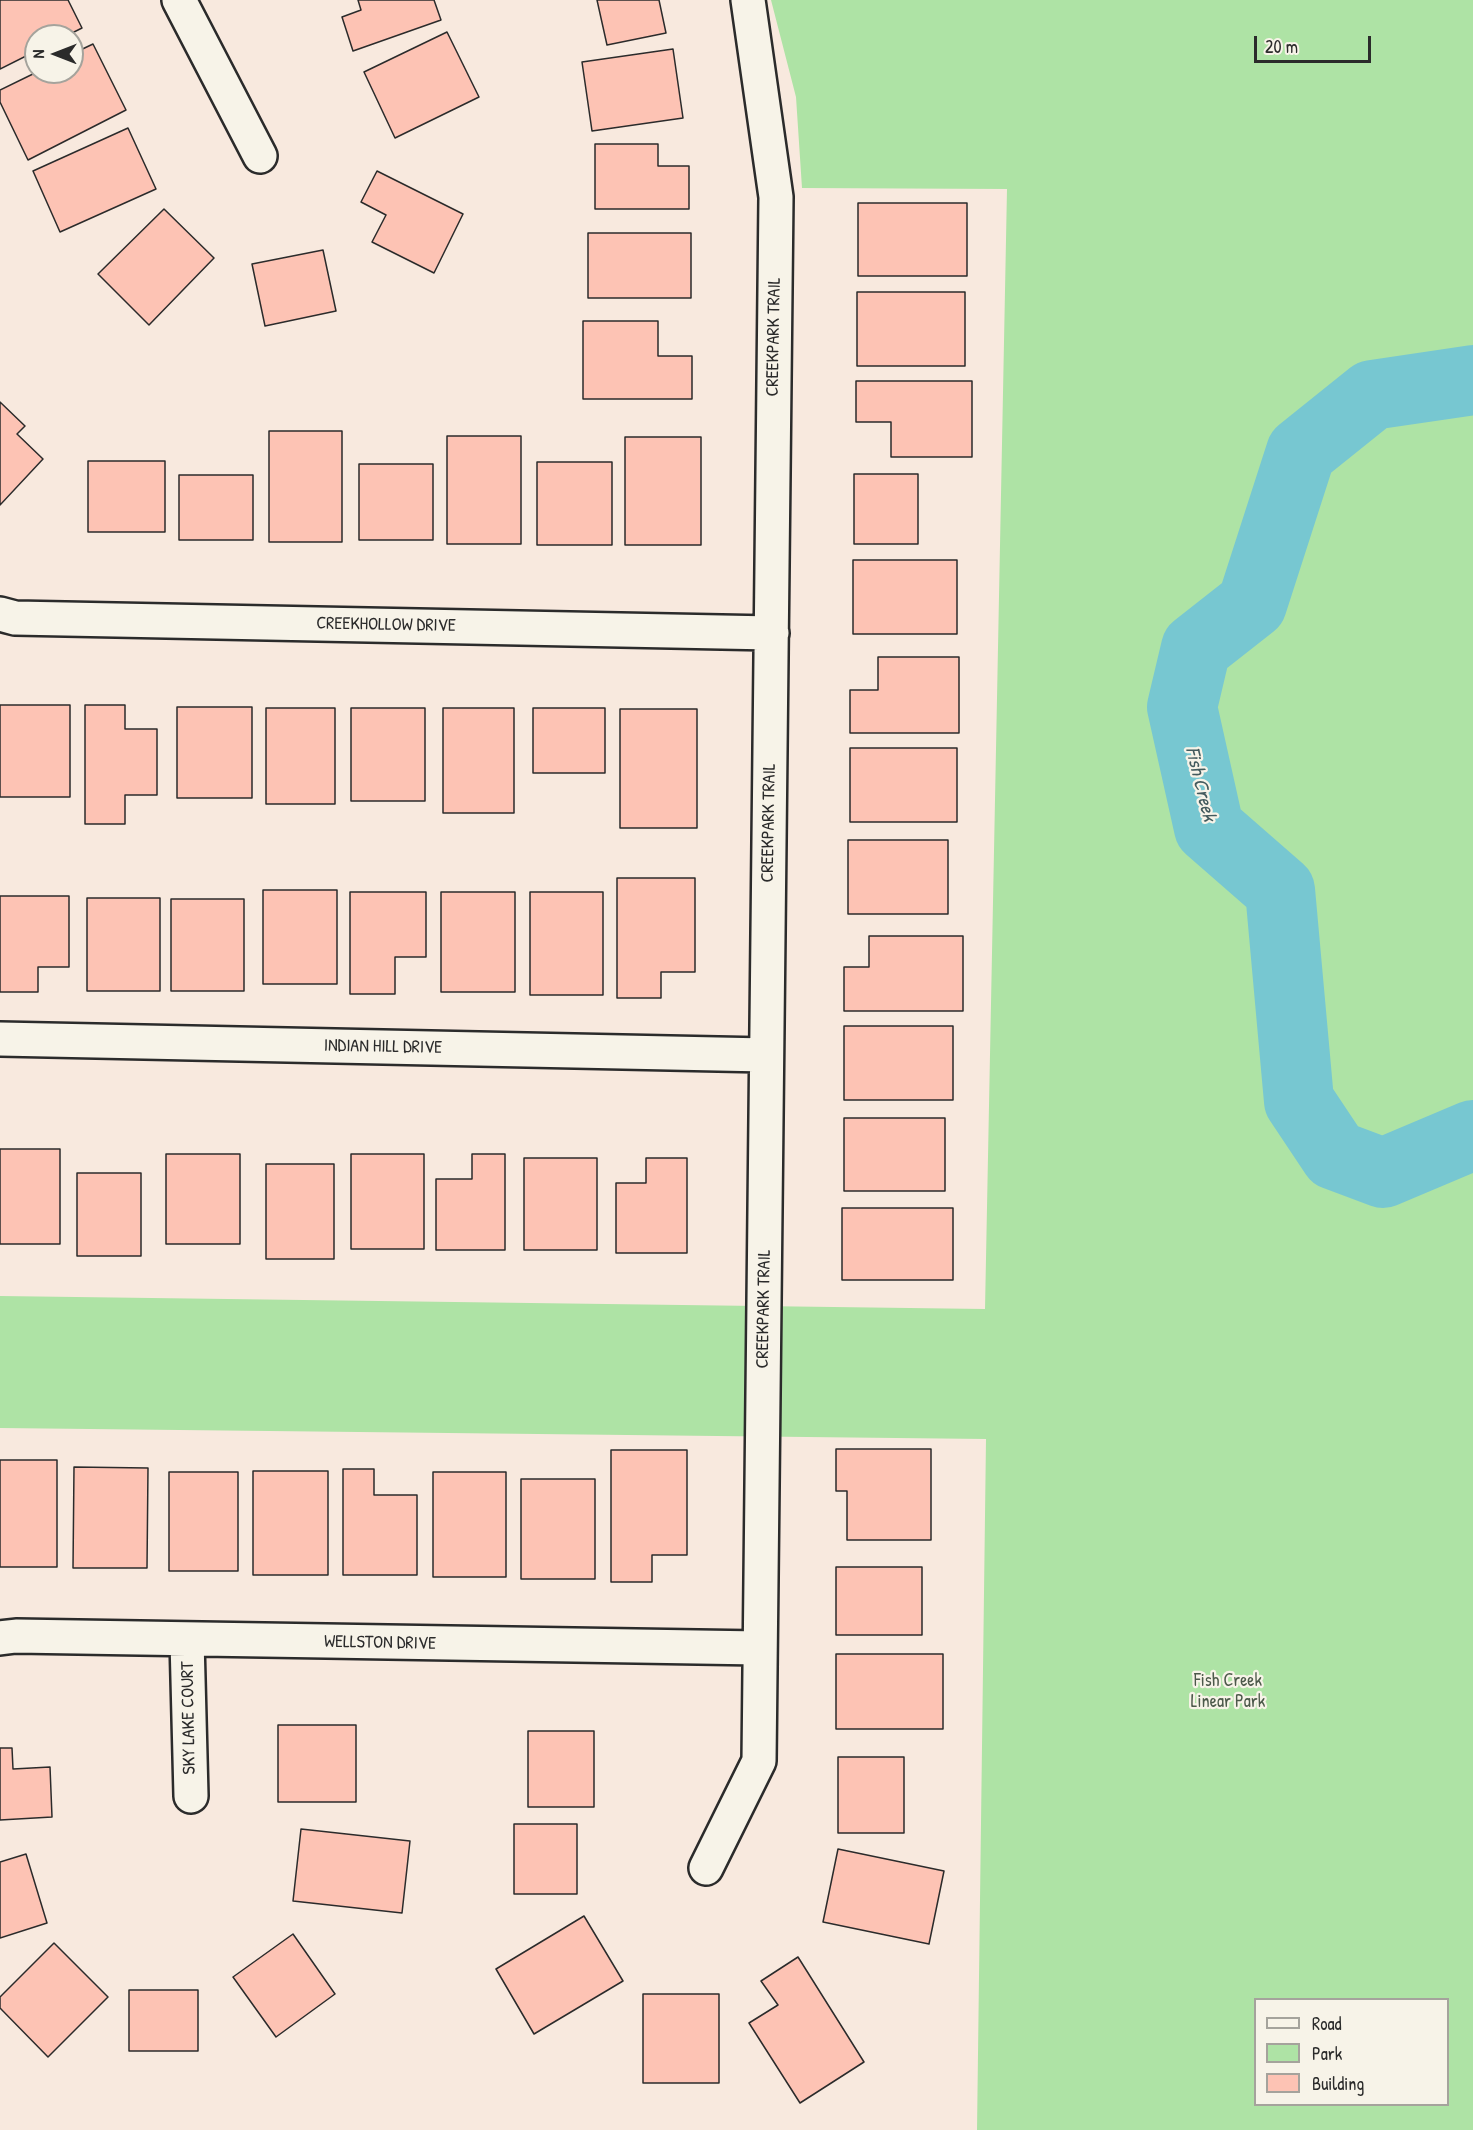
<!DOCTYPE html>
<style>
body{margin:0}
#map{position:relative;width:1473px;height:2130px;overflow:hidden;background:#f8e9de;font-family:"Patrick Hand",sans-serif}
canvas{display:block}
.legend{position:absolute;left:1254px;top:1998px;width:195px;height:108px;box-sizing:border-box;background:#f7f3e8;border:2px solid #a5a39c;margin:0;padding:8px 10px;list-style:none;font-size:18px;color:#2b2b2b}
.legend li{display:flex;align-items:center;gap:12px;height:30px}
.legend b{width:30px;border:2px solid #a5a39c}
.north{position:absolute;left:24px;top:24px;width:60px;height:60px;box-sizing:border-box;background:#f7f3e8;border:2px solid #a5a39c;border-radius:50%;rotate:270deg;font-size:16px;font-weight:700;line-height:24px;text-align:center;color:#2b2b2b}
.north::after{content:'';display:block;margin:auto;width:21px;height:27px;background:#2b2b2b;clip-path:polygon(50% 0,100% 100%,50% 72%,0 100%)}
.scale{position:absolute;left:1254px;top:36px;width:117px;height:27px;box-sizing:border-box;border:3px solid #2b2b2b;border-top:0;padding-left:8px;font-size:18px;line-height:21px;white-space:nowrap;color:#2b2b2b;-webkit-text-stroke:4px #f7f3e8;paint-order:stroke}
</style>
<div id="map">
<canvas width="1473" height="2130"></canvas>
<ul class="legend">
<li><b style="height:8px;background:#f7f3e8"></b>Road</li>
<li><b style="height:16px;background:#aee3a5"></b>Park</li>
<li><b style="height:16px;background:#fdc3b4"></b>Building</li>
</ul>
<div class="north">N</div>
<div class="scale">20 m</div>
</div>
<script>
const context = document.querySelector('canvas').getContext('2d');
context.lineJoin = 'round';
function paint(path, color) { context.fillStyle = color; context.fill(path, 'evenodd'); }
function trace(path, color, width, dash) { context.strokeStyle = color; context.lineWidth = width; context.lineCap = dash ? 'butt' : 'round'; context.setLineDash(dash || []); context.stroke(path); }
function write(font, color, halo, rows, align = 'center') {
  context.font = font + ' "Patrick Hand",sans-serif'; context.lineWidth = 4.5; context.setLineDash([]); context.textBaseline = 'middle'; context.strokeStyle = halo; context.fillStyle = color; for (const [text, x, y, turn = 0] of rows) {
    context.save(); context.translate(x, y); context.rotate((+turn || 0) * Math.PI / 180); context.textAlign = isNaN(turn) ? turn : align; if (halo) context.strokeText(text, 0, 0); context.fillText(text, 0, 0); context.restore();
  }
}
const green = new Path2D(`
 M 771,0 L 1473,0 L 1473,2130 L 977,2130 L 986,1439 L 0,1428 L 0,1296 L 985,1309 L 1007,189 L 802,188 L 796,97 ZM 1256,2000 L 1448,2000 L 1448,2104 L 1256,2104 Z`);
const river = new Path2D(`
 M 1473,380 L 1372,395 L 1301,452 L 1252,604 L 1196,648 L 1182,707 L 1209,828 L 1280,890 L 1299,1101 L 1335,1155 L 1383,1173 L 1473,1135`);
const building = new Path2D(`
 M 0,0 L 68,0 L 82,28 L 66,36 L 36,36 L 36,51 L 0,69 Z
 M 358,0 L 434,0 L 441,20 L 353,51 L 342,17 L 361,10 Z
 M 597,0 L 659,0 L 666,33 L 607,45 Z
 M 447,32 L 479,97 L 395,138 L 364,72 Z
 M 93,44 L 126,110 L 28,160 L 0,102 L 0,90 L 37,72 L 72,72 L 72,54 Z
 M 673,49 L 683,118 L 592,131 L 582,62 Z
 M 128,128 L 156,189 L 60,232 L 33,171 Z
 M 595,144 L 658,144 L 658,166 L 689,166 L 689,209 L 595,209 Z
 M 377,171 L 463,214 L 434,273 L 372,242 L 386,215 L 361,202 Z
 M 858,203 L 967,203 L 967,276 L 858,276 Z
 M 164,209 L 214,258 L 149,325 L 98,274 Z
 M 588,233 L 691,233 L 691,298 L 588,298 Z
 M 323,250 L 336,311 L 265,326 L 252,264 Z
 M 857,292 L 965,292 L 965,366 L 857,366 Z
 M 583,321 L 658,321 L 658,356 L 692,356 L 692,399 L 583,399 Z
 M 856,381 L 972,381 L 972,457 L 891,457 L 891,422 L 856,422 Z
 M 0,402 L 25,426 L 17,434 L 43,459 L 0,505 Z
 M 269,431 L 342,431 L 342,542 L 269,542 Z
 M 447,436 L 521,436 L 521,544 L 447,544 Z
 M 625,437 L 701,437 L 701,545 L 625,545 Z
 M 88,461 L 165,461 L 165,532 L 88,532 Z
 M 537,462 L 612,462 L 612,545 L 537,545 Z
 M 359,464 L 433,464 L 433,540 L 359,540 Z
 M 854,474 L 918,474 L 918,544 L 854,544 Z
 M 179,475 L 253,475 L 253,540 L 179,540 Z
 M 853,560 L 957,560 L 957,634 L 853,634 Z
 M 878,657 L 959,657 L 959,733 L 850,733 L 850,690 L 878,690 Z
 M 0,705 L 70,705 L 70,797 L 0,797 Z
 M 85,705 L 125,705 L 125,729 L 157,729 L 157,795 L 125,795 L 125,824 L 85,824 Z
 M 177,707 L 252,707 L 252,798 L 177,798 Z
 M 266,708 L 335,708 L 335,804 L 266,804 Z
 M 351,708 L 425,708 L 425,801 L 351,801 Z
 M 443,708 L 514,708 L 514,813 L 443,813 Z
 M 533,708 L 605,708 L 605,773 L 533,773 Z
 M 620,709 L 697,709 L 697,828 L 620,828 Z
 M 850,748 L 957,748 L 957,822 L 850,822 Z
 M 848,840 L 948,840 L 948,914 L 848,914 Z
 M 617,878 L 695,878 L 695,972 L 661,972 L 661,998 L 617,998 Z
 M 263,890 L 337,890 L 337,984 L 263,984 Z
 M 350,892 L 426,892 L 426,957 L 395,957 L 395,994 L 350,994 Z
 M 441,892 L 515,892 L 515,992 L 441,992 Z
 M 530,892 L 603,892 L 603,995 L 530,995 Z
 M 0,896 L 69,896 L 69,967 L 38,967 L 38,992 L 0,992 Z
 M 87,898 L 160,898 L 160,991 L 87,991 Z
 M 171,899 L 244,899 L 244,991 L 171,991 Z
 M 869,936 L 963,936 L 963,1011 L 844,1011 L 844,967 L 869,967 Z
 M 844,1026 L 953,1026 L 953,1100 L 844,1100 Z
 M 844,1118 L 945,1118 L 945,1191 L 844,1191 Z
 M 0,1149 L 60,1149 L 60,1244 L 0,1244 Z
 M 166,1154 L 240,1154 L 240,1244 L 166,1244 Z
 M 351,1154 L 424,1154 L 424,1249 L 351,1249 Z
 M 472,1154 L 505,1154 L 505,1250 L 436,1250 L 436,1179 L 472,1179 Z
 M 524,1158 L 597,1158 L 597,1250 L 524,1250 Z
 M 646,1158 L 687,1158 L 687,1253 L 616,1253 L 616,1183 L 646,1183 Z
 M 266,1164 L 334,1164 L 334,1259 L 266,1259 Z
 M 77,1173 L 141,1173 L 141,1256 L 77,1256 Z
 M 842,1208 L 953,1208 L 953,1280 L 842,1280 Z
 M 836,1449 L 931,1449 L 931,1540 L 847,1540 L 847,1491 L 836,1491 Z
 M 611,1450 L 687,1450 L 687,1555 L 652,1555 L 652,1582 L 611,1582 Z
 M 0,1460 L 57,1460 L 57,1567 L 0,1567 Z
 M 74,1467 L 148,1468 L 147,1568 L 73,1568 Z
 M 343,1469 L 374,1469 L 374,1495 L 417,1495 L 417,1575 L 343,1575 Z
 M 253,1471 L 328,1471 L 328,1575 L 253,1575 Z
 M 169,1472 L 238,1472 L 238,1571 L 169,1571 Z
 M 433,1472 L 506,1472 L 506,1577 L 433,1577 Z
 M 521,1479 L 595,1479 L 595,1579 L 521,1579 Z
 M 836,1567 L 922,1567 L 922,1635 L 836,1635 Z
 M 836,1654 L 943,1654 L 943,1729 L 836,1729 Z
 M 278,1725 L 356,1725 L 356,1802 L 278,1802 Z
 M 528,1731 L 594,1731 L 594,1807 L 528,1807 Z
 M 0,1748 L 12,1748 L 13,1769 L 50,1767 L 52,1817 L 0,1820 Z
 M 838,1757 L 904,1757 L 904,1833 L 838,1833 Z
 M 514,1824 L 577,1824 L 577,1894 L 514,1894 Z
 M 301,1829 L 410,1841 L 402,1913 L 293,1901 Z
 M 838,1849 L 944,1871 L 929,1944 L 823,1922 Z
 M 26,1854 L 47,1923 L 0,1938 L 0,1862 Z
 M 584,1916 L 623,1981 L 534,2034 L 496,1969 Z
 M 293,1934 L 335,1994 L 276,2037 L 233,1977 Z
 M 54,1943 L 108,1997 L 48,2057 L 0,2008 L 0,1997 Z
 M 798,1957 L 864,2062 L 800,2103 L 749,2023 L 778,2005 L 761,1981 Z
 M 129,1990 L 198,1990 L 198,2051 L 129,2051 Z
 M 643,1994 L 719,1994 L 719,2083 L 643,2083 Z`);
const minor = new Path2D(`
 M 179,0 L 260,156
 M 0,614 L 15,618 L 772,633
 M 0,1039 L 766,1055
 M 0,1638 L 16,1636 L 760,1648
 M 187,1640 L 191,1796
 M 706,1868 L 759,1761 L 776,197 L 748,0`);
const streetNames = [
 ["CREEKPARK TRAIL",774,337,-89],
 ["CREEKHOLLOW DRIVE",386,625,1],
 ["CREEKPARK TRAIL",769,823,-89],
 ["INDIAN HILL DRIVE",383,1047,1],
 ["CREEKPARK TRAIL",764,1309,-89],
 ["WELLSTON DRIVE",380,1643,1],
 ["SKY LAKE COURT",189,1718,-91]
];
const parkNames = [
 ["Fish Creek",1228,1681],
 ["Linear Park",1228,1702]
];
const waterNames = [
 ["Fish Creek",1200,784,76]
];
paint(green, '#aee3a5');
trace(river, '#77c7d1', 70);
paint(building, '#fdc3b4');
trace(building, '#2b2b2b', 1.5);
trace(minor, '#2b2b2b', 38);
trace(minor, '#f7f3e8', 33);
write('18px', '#2b2b2b', '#f7f3e8', streetNames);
write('18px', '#4c594a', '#f7f3e8', parkNames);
write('italic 20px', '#425a5d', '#f7f3e8', waterNames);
</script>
